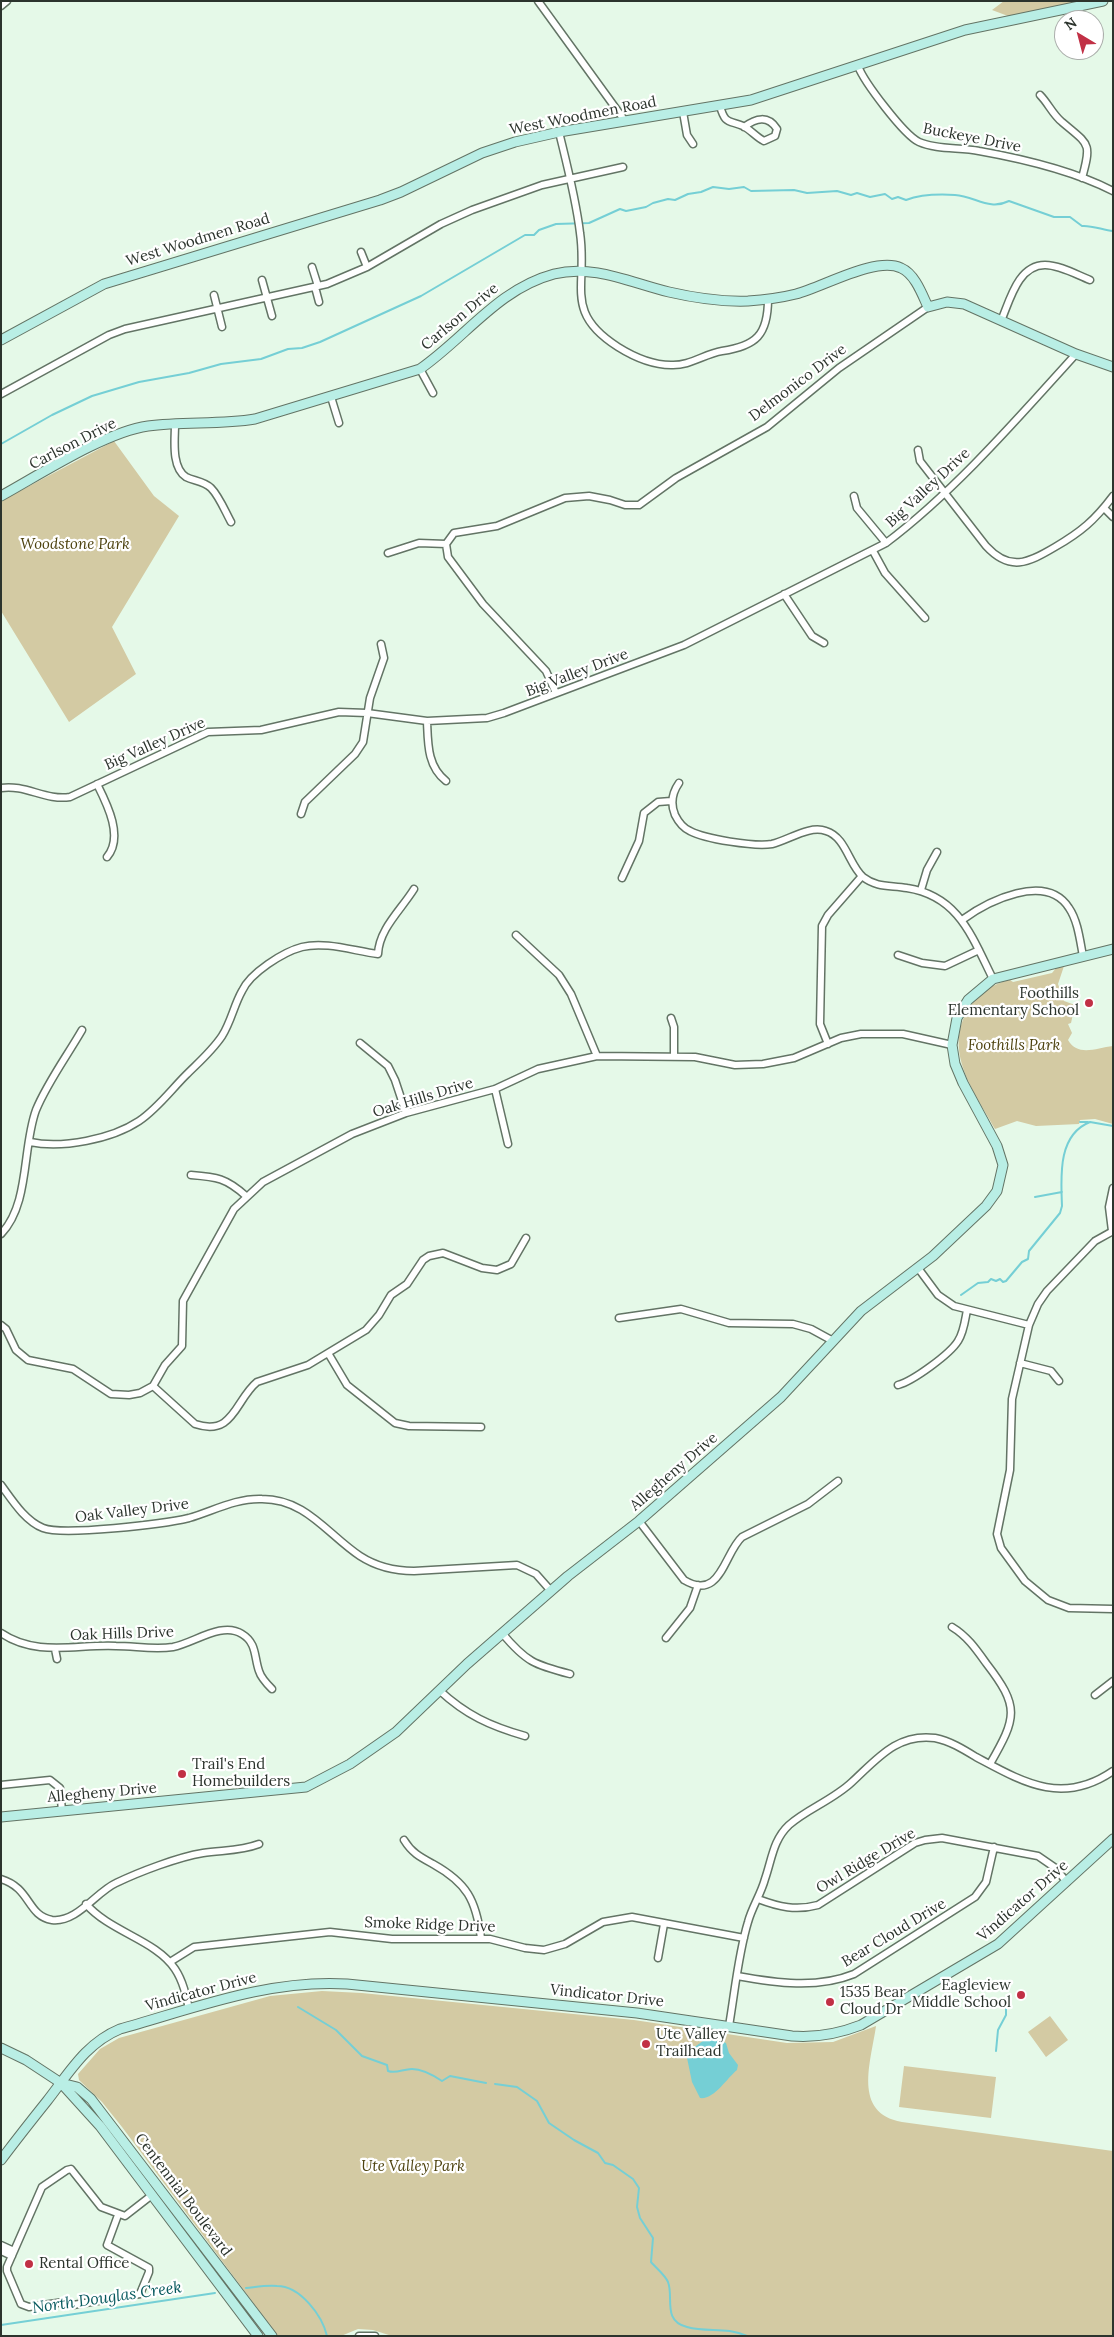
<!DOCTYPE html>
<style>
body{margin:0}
#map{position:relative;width:1114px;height:2337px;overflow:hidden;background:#e5f9e8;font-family:Lora,serif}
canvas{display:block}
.frame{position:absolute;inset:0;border:2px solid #2c342d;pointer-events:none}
.north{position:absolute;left:1054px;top:10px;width:50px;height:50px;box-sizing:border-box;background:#fff;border:1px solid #abaeab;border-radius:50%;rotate:323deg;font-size:14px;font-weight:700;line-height:20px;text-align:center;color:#2c342d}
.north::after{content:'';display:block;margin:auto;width:18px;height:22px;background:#c13045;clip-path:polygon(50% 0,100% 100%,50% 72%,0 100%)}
</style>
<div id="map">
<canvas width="1114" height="2337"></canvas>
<div class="frame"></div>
<div class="north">N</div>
</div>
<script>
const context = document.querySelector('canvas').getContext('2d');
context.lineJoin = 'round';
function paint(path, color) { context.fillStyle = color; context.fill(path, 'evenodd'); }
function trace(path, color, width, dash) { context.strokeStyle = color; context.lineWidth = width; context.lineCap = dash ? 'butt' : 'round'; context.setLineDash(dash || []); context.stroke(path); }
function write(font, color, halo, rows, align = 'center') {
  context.font = font + ' Lora,serif'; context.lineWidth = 4.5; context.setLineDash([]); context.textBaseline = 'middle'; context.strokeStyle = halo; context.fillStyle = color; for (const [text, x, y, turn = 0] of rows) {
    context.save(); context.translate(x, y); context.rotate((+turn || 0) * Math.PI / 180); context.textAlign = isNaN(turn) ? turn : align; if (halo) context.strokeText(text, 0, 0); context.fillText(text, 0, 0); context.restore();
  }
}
const green = new Path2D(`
 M 1004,1 L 1099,1 L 1016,19 L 992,10 Z
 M 114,441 L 154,496 L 179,516 L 112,627 L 136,674 L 69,722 L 1,611 L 1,501 Z
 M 1064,966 L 1058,984 L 1064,1001 L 1075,1005 L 1071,1023 L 1068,1024 L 1072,1033 L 1068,1040 C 1078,1057 1096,1048 1113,1046 L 1113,1124 L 1095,1119 L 1080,1120 L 1079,1124 L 1036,1126 L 1017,1121 L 995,1129 C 974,1091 942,1051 969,1008 C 978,994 993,983 1010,980 L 1013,982 L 1052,973 L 1057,967 Z
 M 322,1991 L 362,1993 L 634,2020 L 787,2043 L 833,2042 L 876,2026 C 871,2062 852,2113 902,2122 L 1113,2151 L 1113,2336 L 392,2336 L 373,2330 L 358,2329 L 341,2336 L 278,2336 L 122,2127 L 102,2102 L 79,2080 L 78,2074 L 100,2049 L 119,2038 L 270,1996 Z
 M 1050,2016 L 1068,2040 L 1046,2057 L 1028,2032 Z
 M 904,2066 L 996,2077 L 991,2118 L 899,2107 Z`);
const water = new Path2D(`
 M 716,2039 L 726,2043 L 729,2053 L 738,2065 L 737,2070 C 727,2078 714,2100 700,2098 L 692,2082 L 686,2053 L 703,2041 Z`);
const stream = new Path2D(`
 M 1,444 L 52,415 L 92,396 L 139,382 L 189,373 L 221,364 L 261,359 L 288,349 L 302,348 L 320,342 L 421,296 L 525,235 L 534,235 L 539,230 L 556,224 L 589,223 L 620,209 L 626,211 L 646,207 L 653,203 L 668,199 L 675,200 L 688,194 L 701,192 L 713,187 L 729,189 L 744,187 L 751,191 L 794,190 L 807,193 L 837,191 L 851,195 L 857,193 L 870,197 L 885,194 L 892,199 L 898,197 L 906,200 C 922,194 939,194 955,195 C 975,196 989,211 1009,201 L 1054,217 L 1070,217 L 1082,226 C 1091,225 1103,230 1113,231
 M 1080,1122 L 1088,1122
 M 1035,1197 L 1062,1192
 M 961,1295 L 978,1283 L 988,1282 L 991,1279 L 996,1281 L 1000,1279 L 1003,1282 L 1006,1281 L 1022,1262 L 1028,1259 L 1029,1251 L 1060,1213 L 1062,1206 C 1061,1178 1057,1135 1090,1122 L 1113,1126
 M 298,2007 L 336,2030 L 362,2056 L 387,2065 L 388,2071 C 396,2074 403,2069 412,2069 C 423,2069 433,2075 442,2081 L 450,2076 L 486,2083
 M 996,2051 L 998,2030 L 1006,2015 L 1006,2007
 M 495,2084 L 517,2087 L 537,2101 L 549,2123 L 574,2140 L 598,2153 L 605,2163 L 613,2165 L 633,2179 L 639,2188 L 637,2207 L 640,2218 L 653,2238 L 651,2262 C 656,2268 665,2275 668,2282 C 674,2297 662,2321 687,2327 C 708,2333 726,2326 747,2336
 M 246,2288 C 256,2287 267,2285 277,2286 C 300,2286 322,2315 327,2336
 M 1,2325 L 215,2293`);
const street = new Path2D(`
 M 538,1 L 625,121
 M 1,6 L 7,1
 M 858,66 C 864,82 904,135 919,142 C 937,150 960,147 979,151 C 1024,159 1072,170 1113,191
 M 1040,95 C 1048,103 1053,115 1062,122 C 1089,145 1092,142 1082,178
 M 720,106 C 725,124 728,120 743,126 C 751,130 756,137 764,141 L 775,136 L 777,129 C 768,115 756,118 744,127
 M 683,112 L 687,135 L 693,144
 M 559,132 C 567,165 576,199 580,233 C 588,286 563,312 618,347 C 634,357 651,365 671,365 C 690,366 704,354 722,351 C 756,346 768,335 768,299
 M 361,252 L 367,267
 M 312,267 L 318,286
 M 262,280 L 272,316
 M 315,287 L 319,302
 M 214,295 L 222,327
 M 1001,321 C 1010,300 1018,265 1045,265 C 1060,265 1077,275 1090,280
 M 420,369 L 433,393
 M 1,394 L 109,335 L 125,329 L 327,284 L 367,267 L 441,224 L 472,210 L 542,185 L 623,167
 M 331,397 L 339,423
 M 175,425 C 175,439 171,467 186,477 C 194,481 204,481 211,488 C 219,496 225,511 231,522
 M 918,450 L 920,461 L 986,546 C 1010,572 1028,563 1055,547 C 1081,532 1095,520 1113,496
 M 854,496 L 857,508 L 886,543
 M 1104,508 L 1113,517
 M 446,544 L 448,557 L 483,604 L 546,671 L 556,693
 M 873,551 L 885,573 L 925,618
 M 388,553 L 419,543 L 446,544 L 454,533 L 497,526 L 565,498 L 589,496 L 610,500 L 625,505 L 639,505 L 676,478 L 767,427 L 839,368 L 928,307
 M 784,594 L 812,636 L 824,643
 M 427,721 C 428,743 427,766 446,781
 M 679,783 C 672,793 670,803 675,815 C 678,821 683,828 690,831 C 705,839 755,847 772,844 C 789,840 809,825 826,831 C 846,837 849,865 863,877 C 877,888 891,885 907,888 C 959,896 972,937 993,979
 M 97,784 C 107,804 124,837 107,857
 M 1,788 C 25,784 46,801 70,797 L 208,732 L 261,730 L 339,712 L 367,713 L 427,721 L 487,718 L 504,713 L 684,645 L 886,543 C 955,491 1018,418 1076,354
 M 301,814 L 305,802 L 355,754 L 363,742 L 370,698 L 384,658 L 381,644
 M 622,878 L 639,841 L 644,813 L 658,802 L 671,801
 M 921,890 L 927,870 L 937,852
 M 962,920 C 988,901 1046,872 1069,908 C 1078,921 1080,941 1083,956
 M 516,935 L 559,975 L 571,994 L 597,1056
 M 898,955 L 922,963 L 945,966 L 979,950
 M 671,1018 L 674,1027 L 674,1056
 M 360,1043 L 388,1066 L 395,1080 L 406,1113
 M 828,1044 L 820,1024 L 822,926 L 828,915 L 862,876
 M 495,1089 L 508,1144
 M 30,1142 C 62,1149 112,1139 139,1121 C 157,1109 171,1090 186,1075 C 198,1063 212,1051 222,1036 C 231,1022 234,1005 242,991 C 250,973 283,952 302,947 C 325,941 354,951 378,954 C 379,929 401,910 414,889
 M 191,1175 C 217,1177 226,1178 246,1196
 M 1112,1231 L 1109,1207 L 1113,1188
 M 1113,1231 L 1095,1241 L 1047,1291 L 1038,1304 L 1029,1325 L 1012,1399 L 1010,1470 L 997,1534 L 1001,1548 L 1025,1581 L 1048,1600 L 1069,1608 L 1113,1609
 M 1,1234 C 30,1204 22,1148 36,1110 C 47,1083 67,1056 82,1030
 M 918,1268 L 938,1295 L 954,1306 L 1029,1325
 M 619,1318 L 681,1309 L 729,1323 L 793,1324 L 811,1329 L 833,1341
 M 1,1325 L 6,1329 L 16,1350 L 28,1360 L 73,1369 L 111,1394 L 129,1395 L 140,1393 L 153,1386 L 165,1365 L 182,1346 L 183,1301 L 234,1209 L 263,1182 L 352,1134 L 406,1113 L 495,1089 L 538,1069 L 597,1056 L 695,1057 L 735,1065 L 763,1064 L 794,1058 L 841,1038 L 861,1034 L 903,1034 L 952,1045
 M 328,1353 L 347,1385 L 395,1423 L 409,1426 L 481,1427
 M 1020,1363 L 1051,1371 L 1059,1381
 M 898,1385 C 913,1381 950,1354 958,1341 C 964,1332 965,1320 967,1310
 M 153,1386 L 195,1424 C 234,1437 235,1400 257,1382 L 308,1365 L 366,1330 L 379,1315 L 391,1295 L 407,1284 L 423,1260 L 429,1256 L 443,1253 L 482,1268 L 497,1270 L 511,1264 L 526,1238
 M 1,1485 C 12,1500 25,1521 43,1528 C 63,1536 164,1524 189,1518 C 213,1511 236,1498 262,1499 C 306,1499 327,1534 360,1556 C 377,1567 395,1571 414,1571 L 517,1565 L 536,1574 L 551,1591
 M 639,1521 L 684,1580 C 721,1602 724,1553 742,1537 L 808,1504 L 838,1481
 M 952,1627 C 967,1636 976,1649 986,1663 C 1020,1707 1017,1717 990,1764
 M 1,1633 C 36,1657 77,1644 116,1646 C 135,1646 154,1650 173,1647 C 194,1643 222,1621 242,1634 C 257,1643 254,1657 259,1671 C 261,1678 267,1684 272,1689
 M 502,1633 C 526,1662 535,1665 570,1674
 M 666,1638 L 690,1608 L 698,1585
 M 55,1649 L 57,1659
 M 439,1690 C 466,1715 490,1726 525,1736
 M 1095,1695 L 1113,1681
 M 1,1785 L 50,1780 L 60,1788 L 62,1811
 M 404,1840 C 412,1853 420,1857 433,1864 C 467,1883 476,1900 481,1938
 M 1,1879 C 31,1888 27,1916 52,1920 C 77,1923 96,1892 116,1883 C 139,1872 178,1857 203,1853 C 222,1850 241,1851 259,1844
 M 758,1899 C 779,1907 796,1911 818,1905 L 915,1843 L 925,1840 L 942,1838 L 1038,1856 L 1054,1867 L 1067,1882
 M 86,1904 C 110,1932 156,1940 175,1969 C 183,1981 186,1995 189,2009
 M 658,1958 L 664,1924
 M 170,1962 L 194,1947 L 330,1932 L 392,1939 L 490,1939 L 525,1948 L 544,1950 L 565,1944 L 603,1922 L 632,1917 L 744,1938
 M 737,1976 C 776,1983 817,1989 854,1974 L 975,1897 L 986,1882 L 994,1847
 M 729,2026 C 735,1991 738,1955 748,1922 C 752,1907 761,1894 765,1879 C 772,1859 773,1840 789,1825 C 807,1809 833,1800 852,1782 C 877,1759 897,1733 935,1738 C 950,1741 963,1749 976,1757 C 1023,1782 1062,1806 1113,1771
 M 118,2215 L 107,2245 L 149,2268 L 149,2272 L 140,2294 L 73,2305 L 64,2302 L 29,2307 L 21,2304 L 7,2271 L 7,2267 L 42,2187 L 67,2170 L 71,2169 L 101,2207 L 125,2216 L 152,2195
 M 1,2245 L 14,2251
 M 1,2251 L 12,2256
 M 359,2336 L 375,2336`);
const secondary = new Path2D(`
 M 1,340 L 104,284 L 380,200 L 401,192 L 482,153 L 515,142 L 559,132 L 751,100 L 965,30 L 1103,1
 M 1,496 C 41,474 105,432 148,426 C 184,421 220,425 255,419 L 420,369 C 466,337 498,289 554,274 C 594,264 631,283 669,292 C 695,298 721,302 748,301 C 764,300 780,298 796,294 C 823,287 876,256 901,268 C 915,274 922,294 928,307 L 947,302 L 964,304 L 1076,354 L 1113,367
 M 1,1817 L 306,1787 L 350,1764 L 396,1732 L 467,1664 L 568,1576 L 639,1521 L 781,1397 L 861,1311 L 933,1256 L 986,1206 L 997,1191 L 1003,1165 L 997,1146 L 963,1083 L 955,1064 L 952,1045 L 957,1018 L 968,1000 L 993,979 L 1113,949
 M 1,2048 L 26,2060 L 61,2083 L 77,2087 L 91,2099 L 272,2336
 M 61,2083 L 100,2126 L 258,2336
 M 1,2160 C 16,2140 31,2121 47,2101 C 69,2073 86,2043 120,2029 C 195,2008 269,1979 347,1984 L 637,2013 L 792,2036 C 817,2038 838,2034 861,2025 L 998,1944 L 1113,1839`);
const markers = [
 [1089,1003,5,"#c13045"],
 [182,1774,5,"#c13045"],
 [1021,1995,5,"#c13045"],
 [830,2002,5,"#c13045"],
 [646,2044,5,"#c13045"],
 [29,2264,5,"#c13045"]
];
const streetNames = [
 ["West Woodmen Road",583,116,-11],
 ["Buckeye Drive",972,138,11],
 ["West Woodmen Road",198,240,-17],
 ["Carlson Drive",460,317,-40],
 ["Delmonico Drive",798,383,-37],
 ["Carlson Drive",73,444,-27],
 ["Big Valley Drive",928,488,-43],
 ["Big Valley Drive",577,673,-21],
 ["Big Valley Drive",155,744,-24],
 ["Oak Hills Drive",423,1098,-17],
 ["Allegheny Drive",674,1472,-41],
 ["Oak Valley Drive",132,1511,-7],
 ["Oak Hills Drive",122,1634,-2],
 ["Allegheny Drive",102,1793,-5],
 ["Owl Ridge Drive",866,1861,-31],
 ["Vindicator Drive",1023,1901,-41],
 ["Smoke Ridge Drive",430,1925,2],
 ["Bear Cloud Drive",894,1933,-31],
 ["Vindicator Drive",201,1992,-15],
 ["Vindicator Drive",607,1996,6],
 ["Centennial Boulevard",183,2195,53]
];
const parkNames = [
 ["Woodstone Park",75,545],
 ["Foothills Park",1014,1046],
 ["Ute Valley Park",413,2167]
];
const poiNames = [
 ["Foothills",1079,994,"right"],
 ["Elementary School",1079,1011,"right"],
 ["Trail's End",192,1765],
 ["Homebuilders",192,1782],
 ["Eagleview",1011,1986,"right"],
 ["Middle School",1011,2003,"right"],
 ["1535 Bear",840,1993],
 ["Cloud Dr",840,2010],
 ["Ute Valley",656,2035],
 ["Trailhead",656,2052],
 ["Rental Office",39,2264]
];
const waterNames = [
 ["North Douglas Creek",107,2298,-8]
];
paint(green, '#d3caa3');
paint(water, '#75cfd5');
trace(stream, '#75cfd5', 2);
trace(street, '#637465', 9);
trace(secondary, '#637465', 11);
trace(street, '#fff', 6);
trace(secondary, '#b9eee5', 9);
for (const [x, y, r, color] of markers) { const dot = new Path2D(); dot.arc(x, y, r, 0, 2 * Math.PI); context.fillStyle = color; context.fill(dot); trace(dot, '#fff', 2); }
write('15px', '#2c342d', '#fff', streetNames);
write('italic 15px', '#4d420e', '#fff', parkNames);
write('15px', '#2c342d', '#fff', poiNames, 'left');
write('italic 16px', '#07595e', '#fff', waterNames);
</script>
